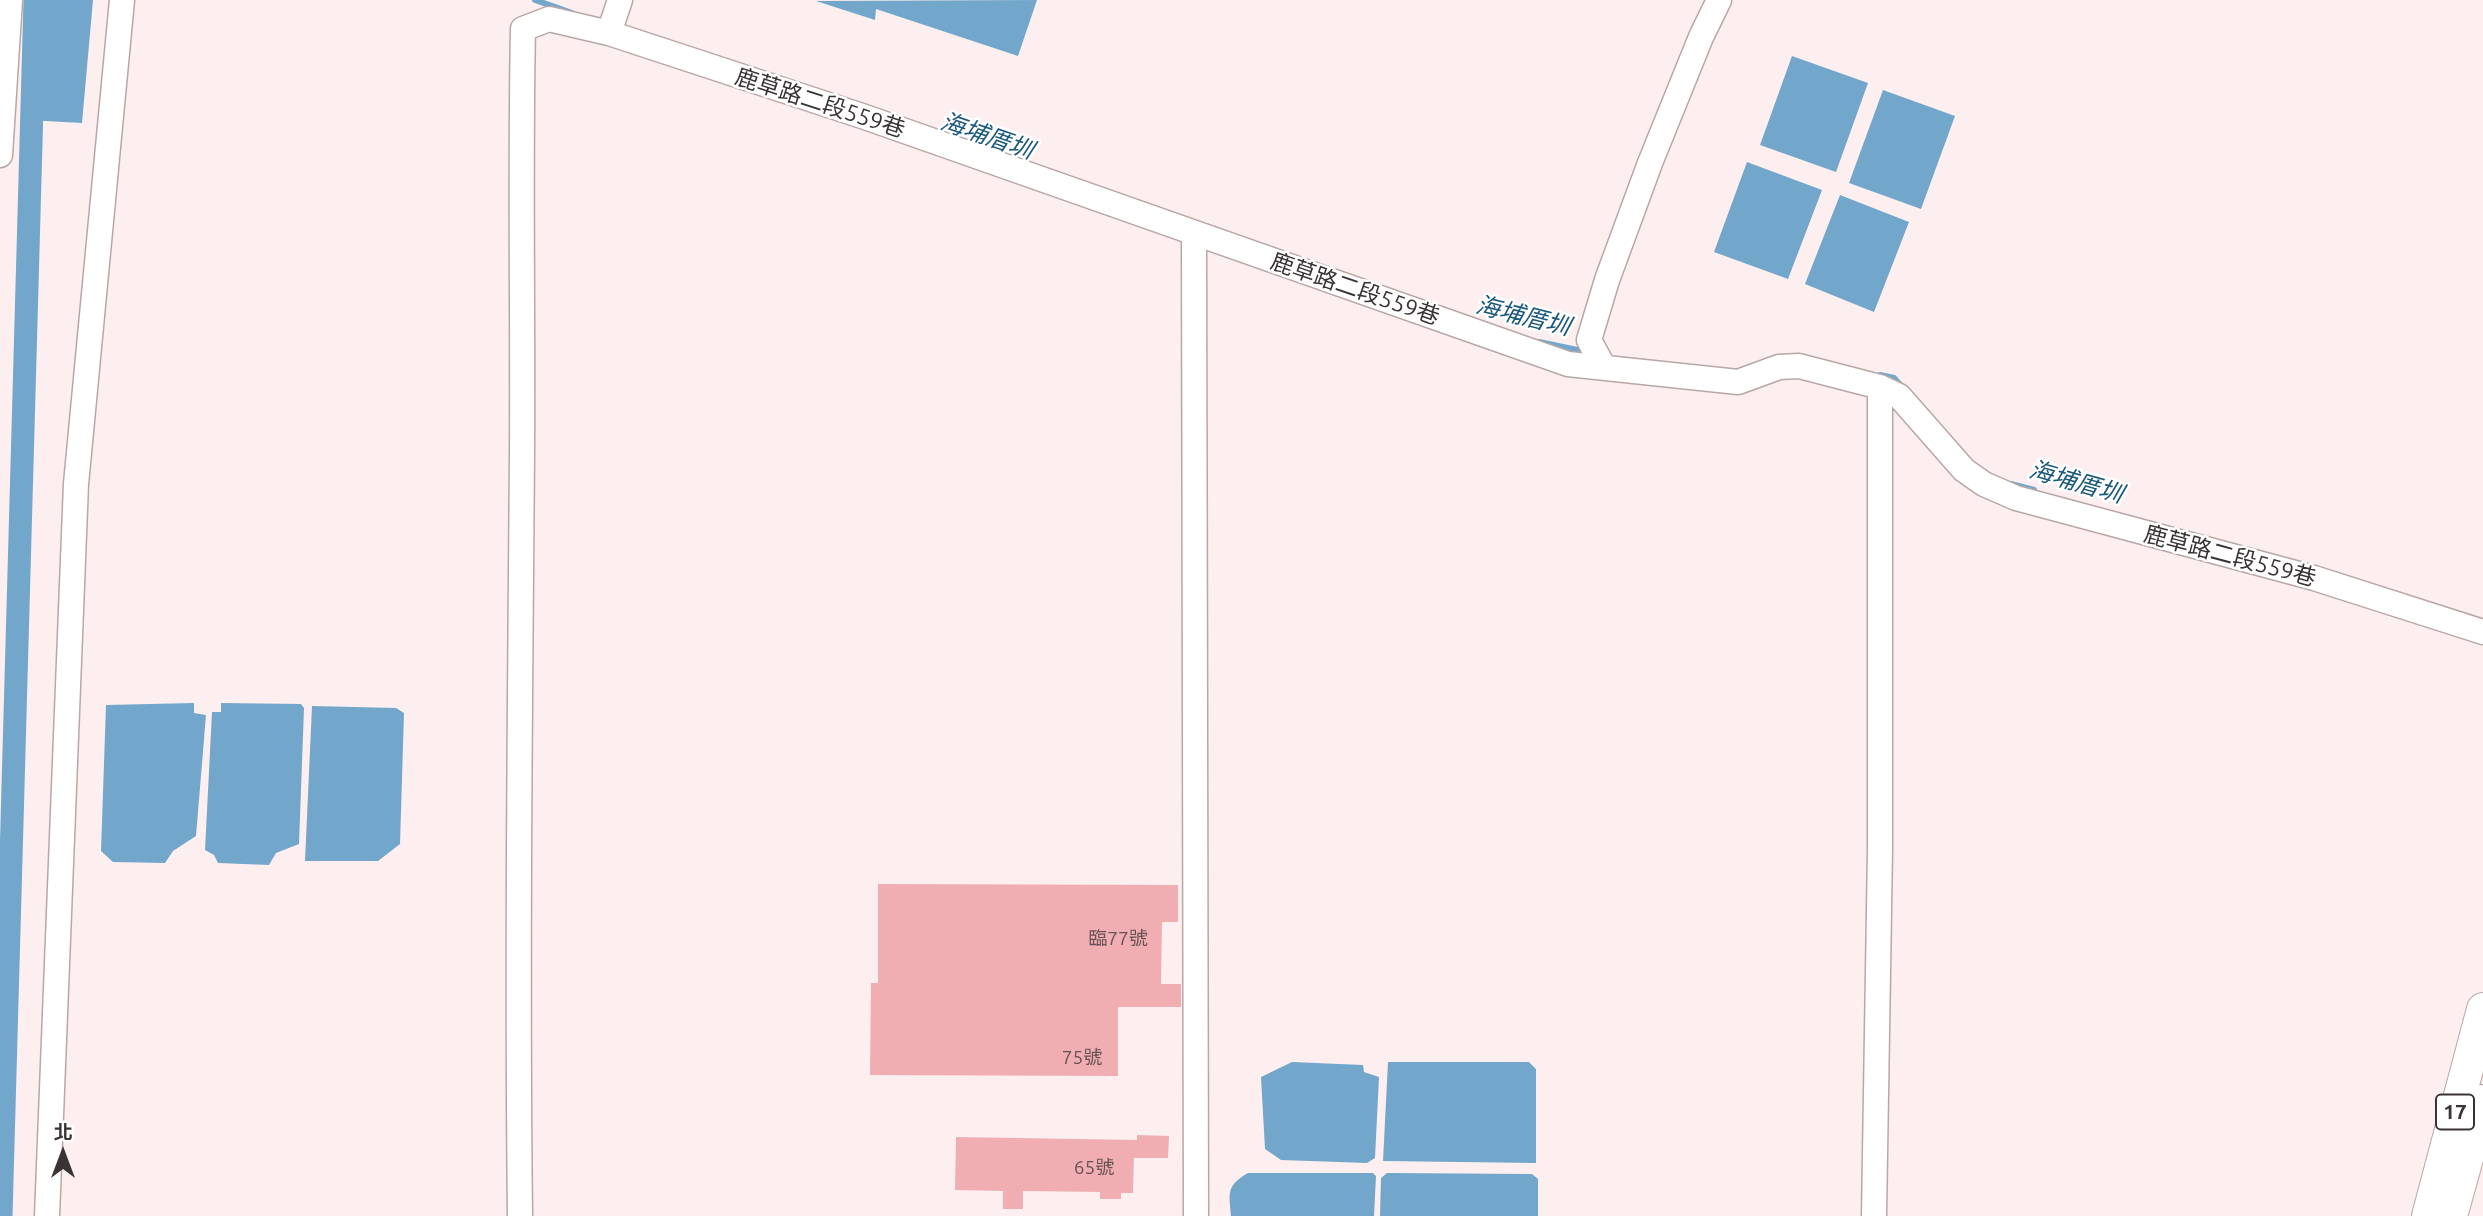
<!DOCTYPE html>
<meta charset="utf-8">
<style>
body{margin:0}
#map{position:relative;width:2483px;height:1216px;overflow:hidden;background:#fdefef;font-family:Ubuntu,"Noto Sans TC",sans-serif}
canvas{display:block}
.north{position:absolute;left:28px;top:1118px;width:70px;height:70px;-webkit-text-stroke:5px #fff;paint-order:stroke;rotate:0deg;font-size:19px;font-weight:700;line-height:28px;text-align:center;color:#3a3334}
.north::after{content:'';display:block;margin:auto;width:24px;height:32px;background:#3a3334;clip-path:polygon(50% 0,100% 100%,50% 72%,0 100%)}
</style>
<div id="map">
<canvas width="2483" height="1216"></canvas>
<div class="north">北</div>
</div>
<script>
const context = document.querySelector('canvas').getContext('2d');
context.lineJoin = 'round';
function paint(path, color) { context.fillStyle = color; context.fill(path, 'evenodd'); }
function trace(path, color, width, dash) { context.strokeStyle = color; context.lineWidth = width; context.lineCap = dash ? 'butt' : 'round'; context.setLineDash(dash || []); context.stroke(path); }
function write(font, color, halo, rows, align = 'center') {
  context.font = font + ' Ubuntu,"Noto Sans TC",sans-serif'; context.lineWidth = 5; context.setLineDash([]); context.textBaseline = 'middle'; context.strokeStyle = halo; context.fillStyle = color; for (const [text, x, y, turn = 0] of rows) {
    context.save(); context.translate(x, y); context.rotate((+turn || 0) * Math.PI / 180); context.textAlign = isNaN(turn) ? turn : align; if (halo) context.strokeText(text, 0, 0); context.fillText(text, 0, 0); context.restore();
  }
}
const water = new Path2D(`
 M 36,0 L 93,0 L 82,123 L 27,120 Z
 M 1037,0 L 1018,56 L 876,9 L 875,20 L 816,1 Z
 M 1792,56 L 1868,83 L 1836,172 L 1760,145 Z
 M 1883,90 L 1955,116 L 1921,209 L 1849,183 Z
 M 1747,162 L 1822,190 L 1788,279 L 1714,252 Z
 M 1840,195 L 1909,222 L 1874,312 L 1805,284 Z
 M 194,703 L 194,713 L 206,715 L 196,836 L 173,851 L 165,863 L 113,862 L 101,851 L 106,705 Z
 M 221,703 L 301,704 L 304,708 L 299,844 L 276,853 L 269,865 L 218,863 L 214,855 L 205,850 L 212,712 L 221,712 Z
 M 312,706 L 396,708 L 404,713 L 400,844 L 378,861 L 305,861 Z
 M 1292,1062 L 1363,1065 L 1364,1072 L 1379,1077 L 1375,1158 L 1367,1163 L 1281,1160 L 1265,1149 L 1261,1077 Z
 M 1388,1062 L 1529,1062 L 1536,1069 L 1536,1163 L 1383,1161 Z
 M 1248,1173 L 1373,1173 L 1376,1176 L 1374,1216 L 1231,1216 C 1229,1192 1226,1186 1248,1173 Z
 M 1387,1173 L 1532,1174 L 1538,1179 L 1538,1216 L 1380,1216 L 1381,1178 Z`);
const stream = new Path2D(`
 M 535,0 L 572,13
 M 1539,342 L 1587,352
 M 1880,375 L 1894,378 L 1903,388
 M 2011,484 L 2034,490`);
const canal = new Path2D(`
 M 1,1216 L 35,0`);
const building = new Path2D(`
 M 878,884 L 1178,885 L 1178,922 L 1162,922 L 1161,984 L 1181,984 L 1181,1007 L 1118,1007 L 1118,1076 L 870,1075 L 871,983 L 878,983 Z
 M 1137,1135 L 1169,1136 L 1168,1158 L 1134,1158 L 1133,1193 L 1121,1193 L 1121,1199 L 1100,1199 L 1100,1192 L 1023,1191 L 1023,1209 L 1003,1209 L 1003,1191 L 955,1190 L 956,1137 L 1137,1140 Z`);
const minor = new Path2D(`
 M 609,33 L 620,0
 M 0,155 L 10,0
 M 1194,233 L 1196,1216
 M 1603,366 L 1589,340 L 1607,280 L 1650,163 L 1701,37 L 1719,0
 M 47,1216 L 76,484 L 122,0
 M 520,1216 C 517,961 520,707 522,453 C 523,311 520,170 523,29 L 549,19 L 609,33 L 865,117 L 1568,364 L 1738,382 L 1779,367 L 1799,366 L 1880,387 L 1899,396 L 1964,470 L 1984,484 L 2016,498 L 2314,578 L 2483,632
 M 1874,1216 L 1880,849 L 1880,387`);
const major = new Path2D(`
 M 2428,1216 L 2483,1009
 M 2451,1216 L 2483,1101`);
const numberNames = [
 ["臨77號",1118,939],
 ["75號",1082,1058],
 ["65號",1094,1168]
];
const shields = [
 [2455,1112,38]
];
const shieldNames = [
 ["17",2455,1112]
];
const streetNames = [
 ["鹿草路二段559巷",820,103,18],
 ["鹿草路二段559巷",1355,289,19],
 ["鹿草路二段559巷",2230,556,15]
];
const waterNames = [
 ["海埔厝圳",987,136,19],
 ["海埔厝圳",1523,316,14],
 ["海埔厝圳",2076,482,16]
];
paint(water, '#72a7cb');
trace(stream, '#72a7cb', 6);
trace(canal, '#72a7cb', 23);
paint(building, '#f0aeb3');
trace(minor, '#b8a7a7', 27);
trace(major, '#b8a7a7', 34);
trace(minor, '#fff', 24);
trace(major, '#fff', 32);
write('19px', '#685254', null, numberNames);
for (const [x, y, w] of shields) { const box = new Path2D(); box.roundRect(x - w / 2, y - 17.5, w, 35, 5); context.fillStyle = '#fff'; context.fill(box); trace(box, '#3a3334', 2); }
write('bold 21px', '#3a3334', null, shieldNames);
write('23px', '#3a3334', '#fff', streetNames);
write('italic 24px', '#1a587c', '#fff', waterNames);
</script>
